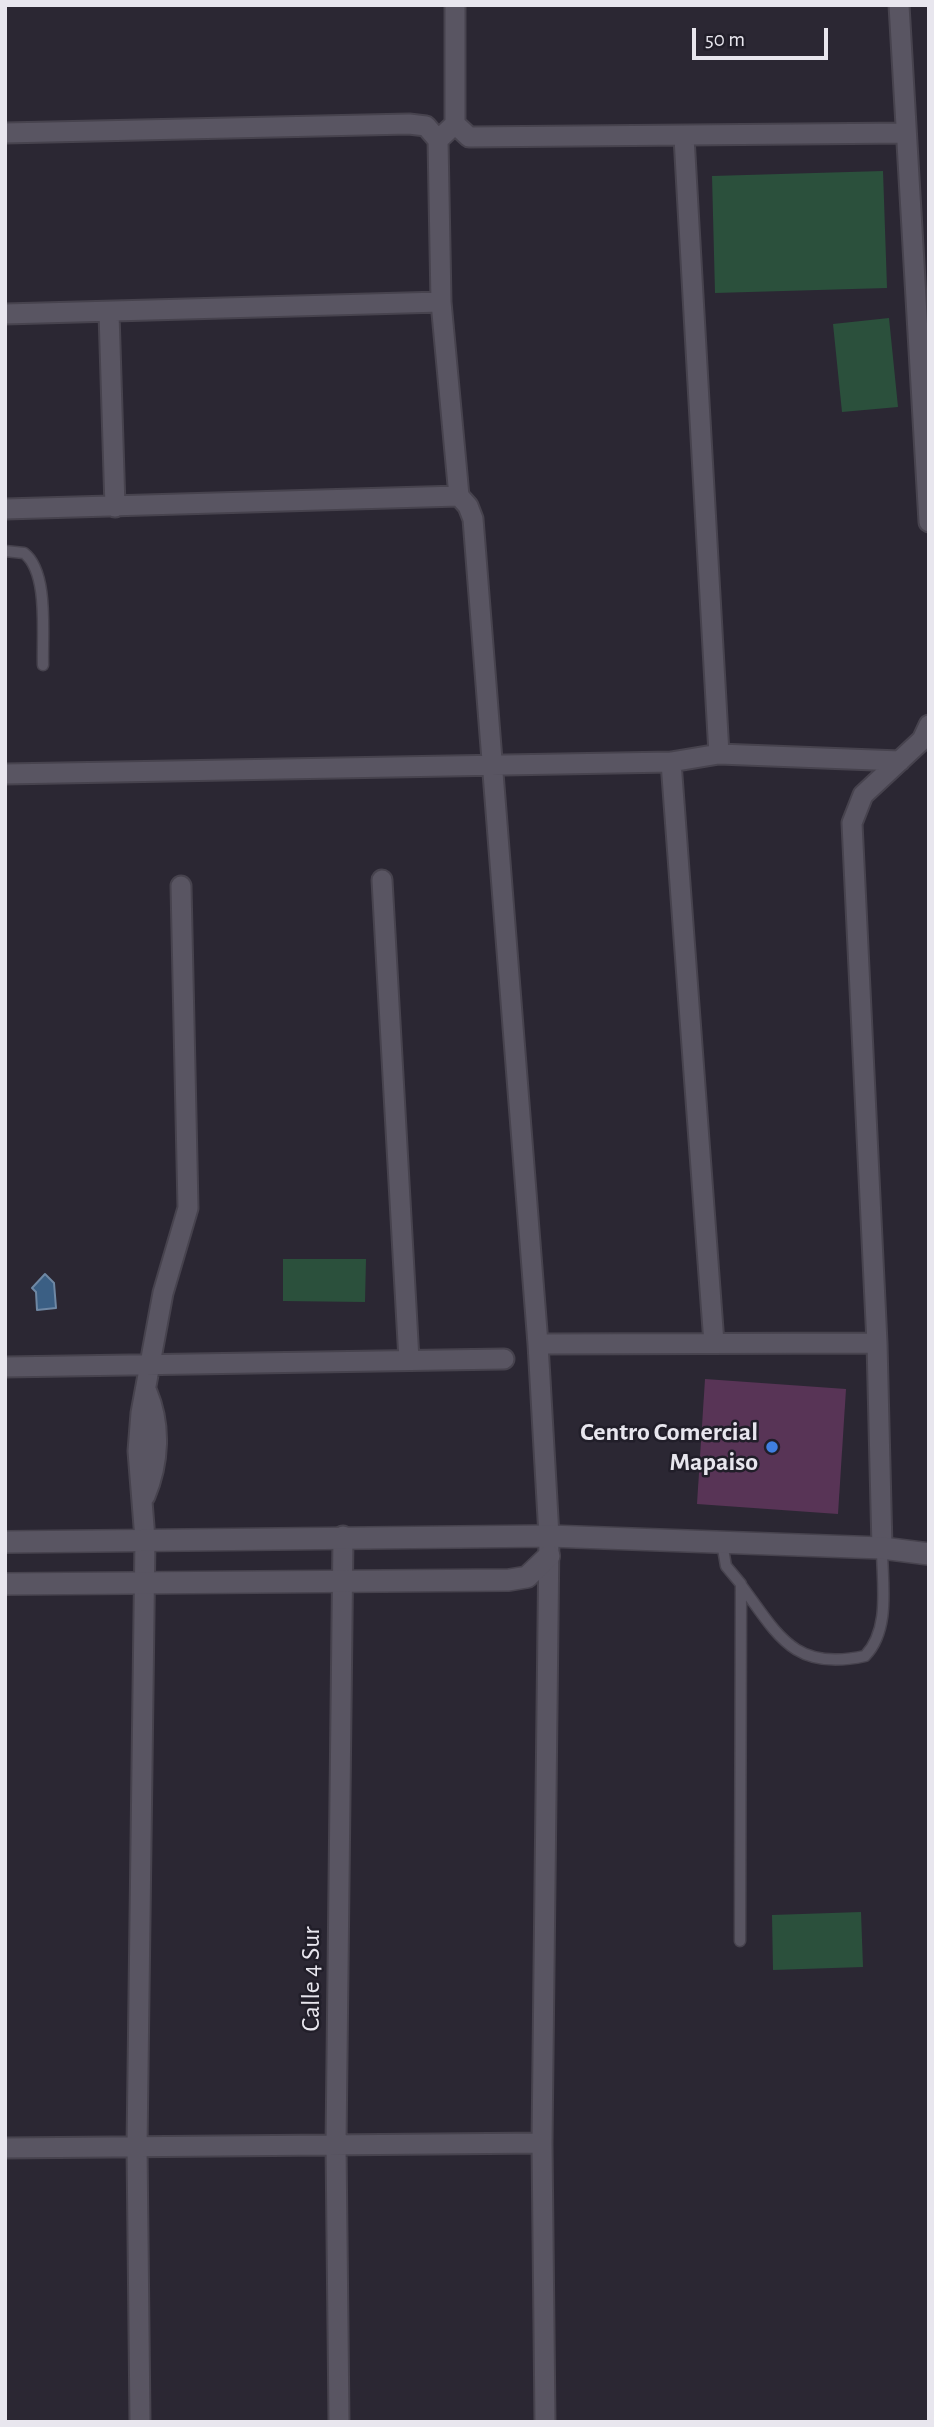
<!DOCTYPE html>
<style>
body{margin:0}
#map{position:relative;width:934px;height:2427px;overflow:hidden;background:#2b2733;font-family:"Alegreya Sans",sans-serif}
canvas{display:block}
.frame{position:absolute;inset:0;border:7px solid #e8e6ee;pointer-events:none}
.scale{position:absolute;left:692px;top:28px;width:136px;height:32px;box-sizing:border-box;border:4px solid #e8e6ee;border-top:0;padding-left:9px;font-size:21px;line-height:24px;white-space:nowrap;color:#e8e6ee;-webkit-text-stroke:5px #211e29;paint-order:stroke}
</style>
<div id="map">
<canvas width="934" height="2427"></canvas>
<div class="frame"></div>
<div class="scale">50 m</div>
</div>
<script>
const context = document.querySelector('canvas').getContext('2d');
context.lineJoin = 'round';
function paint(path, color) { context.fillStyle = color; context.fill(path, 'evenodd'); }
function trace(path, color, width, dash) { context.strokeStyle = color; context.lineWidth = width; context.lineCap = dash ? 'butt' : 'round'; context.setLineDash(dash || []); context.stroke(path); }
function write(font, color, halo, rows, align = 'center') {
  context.font = font + ' "Alegreya Sans",sans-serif'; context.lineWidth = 5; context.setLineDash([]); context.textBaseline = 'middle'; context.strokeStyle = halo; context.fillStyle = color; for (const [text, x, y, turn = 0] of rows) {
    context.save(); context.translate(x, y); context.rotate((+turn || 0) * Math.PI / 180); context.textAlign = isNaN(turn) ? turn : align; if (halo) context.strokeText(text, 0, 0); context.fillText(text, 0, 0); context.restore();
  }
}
const green = new Path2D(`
 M 883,171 L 887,288 L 715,293 L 712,176 Z
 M 889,318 L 898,407 L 842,412 L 833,324 Z
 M 283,1259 L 366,1259 L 365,1302 L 283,1301 Z
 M 861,1912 L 863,1967 L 773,1970 L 772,1915 Z`);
const water = new Path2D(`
 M 45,1274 L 54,1283 L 56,1308 L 37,1310 L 36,1292 L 32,1288 Z`);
const building = new Path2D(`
 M 705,1379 L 846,1389 L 838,1514 L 697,1504 Z`);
const lane = new Path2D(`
 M 5,551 L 24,553 C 49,572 42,634 43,665
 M 722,1543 L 726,1566 L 741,1584 L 740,1941
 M 741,1585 C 778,1635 794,1672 865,1656 C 891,1629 882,1583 882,1548`);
const street = new Path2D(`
 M 455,5 L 455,124 L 469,137 L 906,133
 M 899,5 L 929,522
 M 5,133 L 409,124 L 426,126 L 438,140
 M 684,137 L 719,754
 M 109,313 L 115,507
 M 5,314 L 441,302
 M 459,496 L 468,506 L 473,519 L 538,1344 L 549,1536 L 542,2143 L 545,2422
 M 5,509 L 459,496 L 441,302 L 438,140 L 455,124
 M 671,762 L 714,1343
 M 5,774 L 671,762 L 719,754 L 900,761
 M 382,880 L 409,1360
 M 538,1344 L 877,1343
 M 5,1367 L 504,1359
 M 145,1496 C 159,1463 161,1425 147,1392
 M 882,1548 L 877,1343 L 852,823 L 863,795 L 922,740 L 929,725
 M 5,2148 L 542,2143
 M 140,2422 L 137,2146 L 145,1539 L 138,1451 L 141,1413 L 163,1293 L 188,1208 L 181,886
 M 339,2422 L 336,2144 L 343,1536`);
const secondary = new Path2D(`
 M 5,1542 L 549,1536 L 882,1548 L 929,1554
 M 5,1584 L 509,1580 L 527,1577 L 549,1556`);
const markers = [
 [772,1447,7,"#3f7fe0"]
];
const poiNames = [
 ["Centro Comercial",758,1432],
 ["Mapaiso",758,1462]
];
const streetNames = [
 ["Calle 4 Sur",311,1979,-90]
];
paint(green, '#2b503c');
paint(water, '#3b5f84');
trace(water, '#6f88a4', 2);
paint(building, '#583456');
trace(lane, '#47434e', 13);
trace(street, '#47434e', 23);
trace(secondary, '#47434e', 24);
trace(lane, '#595562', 10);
trace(street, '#595562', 19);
trace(secondary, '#595562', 21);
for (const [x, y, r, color] of markers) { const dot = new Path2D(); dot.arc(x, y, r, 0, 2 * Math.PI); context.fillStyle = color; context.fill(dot); trace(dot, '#211e29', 2.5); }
write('bold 26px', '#e8e6ee', '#211e29', poiNames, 'right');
write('26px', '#e8e6ee', '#211e29', streetNames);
</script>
